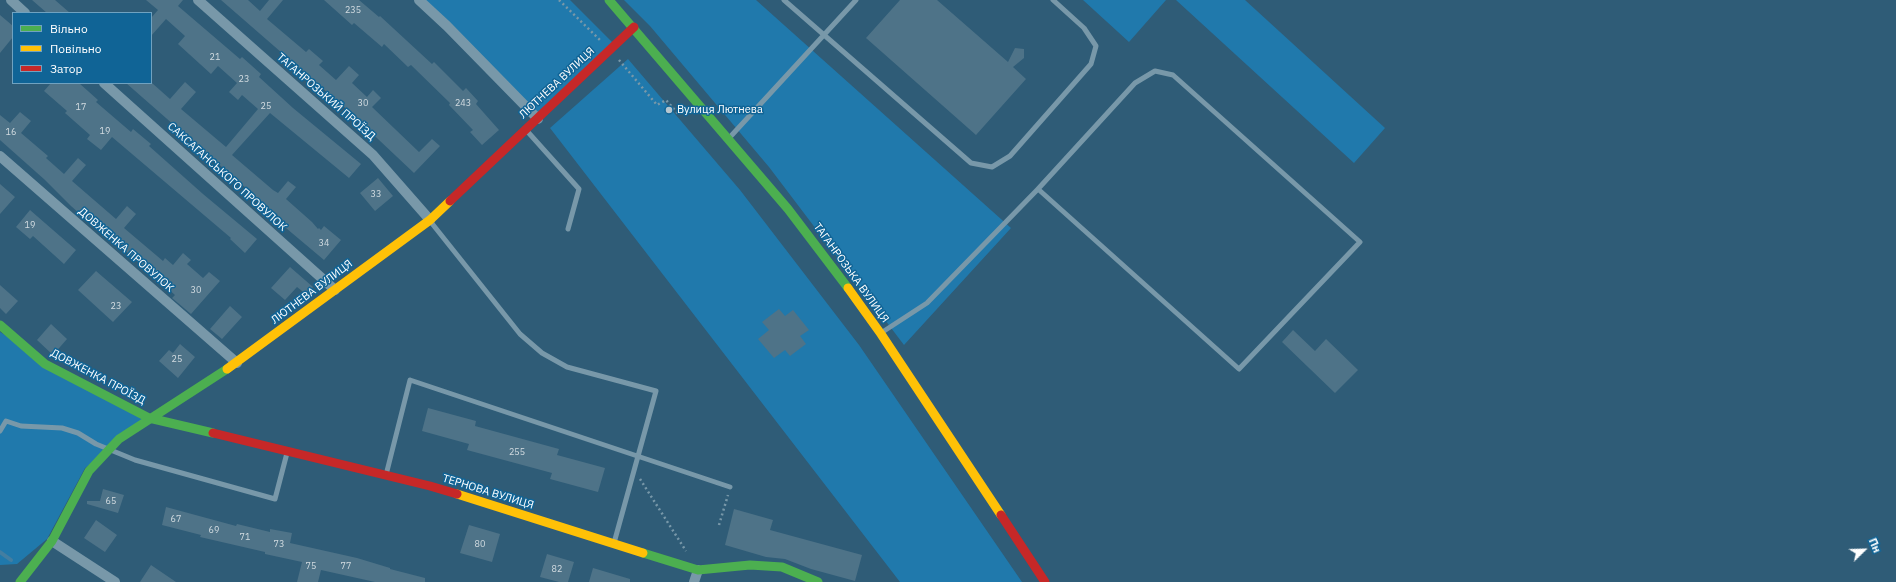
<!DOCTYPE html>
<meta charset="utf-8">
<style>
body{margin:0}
#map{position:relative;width:1896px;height:582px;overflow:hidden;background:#2f5c77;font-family:"IBM Plex Sans",sans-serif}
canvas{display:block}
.legend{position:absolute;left:12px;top:12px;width:140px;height:72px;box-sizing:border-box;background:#106496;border:1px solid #70a2c0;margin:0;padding:5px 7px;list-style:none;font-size:12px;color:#fff}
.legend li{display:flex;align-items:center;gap:8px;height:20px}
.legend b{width:20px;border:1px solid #70a2c0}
.north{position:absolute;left:1844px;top:530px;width:40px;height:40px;-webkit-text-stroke:3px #106496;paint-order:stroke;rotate:67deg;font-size:11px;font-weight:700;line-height:16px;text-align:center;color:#fff}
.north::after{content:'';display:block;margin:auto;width:14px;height:18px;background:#fff;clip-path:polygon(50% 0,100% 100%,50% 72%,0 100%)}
</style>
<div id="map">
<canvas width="1896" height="582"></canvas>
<ul class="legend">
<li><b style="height:5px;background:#4caf50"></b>Вільно</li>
<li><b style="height:5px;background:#ffc107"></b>Повільно</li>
<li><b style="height:5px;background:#c62828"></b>Затор</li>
</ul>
<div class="north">Пн</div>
</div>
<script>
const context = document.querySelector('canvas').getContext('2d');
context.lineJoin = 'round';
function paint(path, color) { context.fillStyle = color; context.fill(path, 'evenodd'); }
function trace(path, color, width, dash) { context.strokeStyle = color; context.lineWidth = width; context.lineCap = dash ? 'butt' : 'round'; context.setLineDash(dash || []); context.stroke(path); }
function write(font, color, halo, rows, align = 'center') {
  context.font = font + ' "IBM Plex Sans",sans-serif'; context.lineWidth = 3; context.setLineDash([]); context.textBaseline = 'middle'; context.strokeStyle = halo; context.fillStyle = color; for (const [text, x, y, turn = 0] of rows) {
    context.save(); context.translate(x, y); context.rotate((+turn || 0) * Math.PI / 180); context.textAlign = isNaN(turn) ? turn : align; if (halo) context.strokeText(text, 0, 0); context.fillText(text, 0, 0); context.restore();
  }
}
const green = new Path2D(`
 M 423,0 L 570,0 L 615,45 L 537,115 Z
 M 624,0 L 756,0 L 1011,228 L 904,345 L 769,167 L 650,26 Z
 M 1083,0 L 1166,0 L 1129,42 Z
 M 1176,0 L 1245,0 L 1385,128 L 1354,163 Z
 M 628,59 L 740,190 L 859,345 L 1022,582 L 900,582 L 550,128 Z
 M 0,332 L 147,422 L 85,468 L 47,539 L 17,564 L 0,565 Z`);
const stream = new Path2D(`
 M 0,552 L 11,560`);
const building = new Path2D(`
 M 32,0 L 55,0 L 70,13 L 47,13 Z
 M 146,0 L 183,0 L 178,6 L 240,59 L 242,57 L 261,74 L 259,77 L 293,108 L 361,164 L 349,178 L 270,113 L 232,155 L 273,190 L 278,193 L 288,181 L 296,187 L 286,199 L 312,222 L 318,229 L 319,228 L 321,230 L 324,226 L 341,240 L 324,260 L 280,223 L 283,220 L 263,203 L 126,83 L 152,83 L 170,99 L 185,82 L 196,92 L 181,109 L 226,147 L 258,109 L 242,95 L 238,100 L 229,92 L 237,83 L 218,66 L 211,74 L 178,44 L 185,36 L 166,19 L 151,36 L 151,18 L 158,10 Z
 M 221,0 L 248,0 L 260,11 L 269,0 L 283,0 L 267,19 L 306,52 L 309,49 L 323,61 L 319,65 L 336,80 L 349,66 L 359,75 L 352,83 L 367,97 L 373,90 L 381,98 L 372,107 L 419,152 L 432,139 L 440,146 L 414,173 L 343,106 Z
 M 324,0 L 359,0 L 379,17 L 380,16 L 432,64 L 434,62 L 463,91 L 466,88 L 478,101 L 476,104 L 499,130 L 482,145 L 470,132 L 473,130 L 449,105 L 450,103 L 411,65 L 408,67 L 384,44 L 382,47 L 354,23 L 352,25 Z
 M 900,0 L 937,0 L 1008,62 L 1015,48 L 1024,49 L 1024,58 L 1013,67 L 1026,79 L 976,135 L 866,38 Z
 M 0,15 L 13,26 L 13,37 L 0,53 Z
 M 51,83 L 79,83 L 98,100 L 96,102 L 131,132 L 133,129 L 151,144 L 149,146 L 203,194 L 257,239 L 245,253 L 230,239 L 231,238 L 112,137 L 101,150 L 87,139 L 90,135 L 65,113 L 67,111 L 44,91 Z
 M 20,112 L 31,121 L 21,133 L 48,156 L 46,158 L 64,174 L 78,158 L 86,165 L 72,181 L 116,219 L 127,206 L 136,214 L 124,228 L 163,261 L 165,258 L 173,265 L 183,253 L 191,260 L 187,264 L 203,278 L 209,272 L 220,281 L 191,314 L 172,298 L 175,295 L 123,249 L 124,247 L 90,219 L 88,221 L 71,206 L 45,180 L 0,140 L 0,115 L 10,123 Z
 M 378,178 L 393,196 L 375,211 L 360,193 Z
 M 0,184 L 15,197 L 0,214 Z
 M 30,210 L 76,250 L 64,264 L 33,236 L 30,239 L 16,227 Z
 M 290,267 L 313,287 L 307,295 L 297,287 L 285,300 L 271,288 Z
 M 96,271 L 132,302 L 113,322 L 78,290 Z
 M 0,285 L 18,301 L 6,314 L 0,308 Z
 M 230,306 L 242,317 L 222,339 L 210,329 Z
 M 779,309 L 785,316 L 793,310 L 809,330 L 800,336 L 806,344 L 790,356 L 785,350 L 774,358 L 758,339 L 769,330 L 762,322 Z
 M 51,324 L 67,339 L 53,355 L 37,340 Z
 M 1293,330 L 1315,351 L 1326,339 L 1358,370 L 1335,393 L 1282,342 Z
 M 180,344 L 195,357 L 178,378 L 159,361 L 169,350 L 173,353 Z
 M 428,408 L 476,421 L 475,426 L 559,449 L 557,455 L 605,468 L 598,492 L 550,479 L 552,473 L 467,450 L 469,444 L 422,431 Z
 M 103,489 L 124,495 L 118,513 L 87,504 L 87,501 L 100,501 Z
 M 166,507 L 236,526 L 237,524 L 270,532 L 270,529 L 292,533 L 290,543 L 357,558 L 390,568 L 390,569 L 425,578 L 425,582 L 375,582 L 321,570 L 318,582 L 297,582 L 302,562 L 265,554 L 265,552 L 200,537 L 201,535 L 162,525 Z
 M 734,509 L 773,520 L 770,530 L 862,555 L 855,581 L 811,569 L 785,559 L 766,557 L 725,545 Z
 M 96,520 L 117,535 L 105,552 L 84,538 Z
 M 469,525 L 500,534 L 492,562 L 460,553 Z
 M 547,554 L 574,562 L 568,582 L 559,582 L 540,577 Z
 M 151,565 L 176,582 L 140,582 Z
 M 593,568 L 630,579 L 630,582 L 589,582 Z`);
const path = new Path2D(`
 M 559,0 L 600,40
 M 619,60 L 657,105 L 666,100 L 679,115
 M 640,479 L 686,551
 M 719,525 L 728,495`);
const lane = new Path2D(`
 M 784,0 L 971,163 L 992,167 L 1010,156 L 1091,64 L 1096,46 L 1084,28 L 1053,0
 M 527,131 L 579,189 L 568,229
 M 731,136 L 856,0
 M 430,221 L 520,334 L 542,353 L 567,367 L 656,391 L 614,543
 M 884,331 L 927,303 L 1038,189 L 1135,83 L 1155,71 L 1173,75 L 1360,242 L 1239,369 L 1038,189
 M 0,431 L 6,421 L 21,426 L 62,428 L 78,433 L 96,444 L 135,460 L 275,499 L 287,453
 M 386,475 L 410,380 L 730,487`);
const street = new Path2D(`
 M 11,0 L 25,13
 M 198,0 L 373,155 L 430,220
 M 419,0 L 447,26 L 538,119
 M 104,83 L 335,290
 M 0,156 L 237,363
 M 52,541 L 115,582
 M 694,582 L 698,570`);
const fast = new Path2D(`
 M 609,0 L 788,209 L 848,288
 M 0,325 L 45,364 L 149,418 L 213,433
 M 643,553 L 698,570 L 750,565 L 782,567 L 818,582
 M 20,582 L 52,541 L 89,471 L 119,439 L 227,369`);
const slow = new Path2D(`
 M 848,288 L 881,334 L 1001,515
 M 227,369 L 430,220 L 450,201
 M 457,494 L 643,553`);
const jam = new Path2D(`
 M 450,201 L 634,27
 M 213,433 L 430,486 L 457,494
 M 1001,515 L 1045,582`);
const markers = [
 [669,110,4,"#b6c6cf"]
];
const numberNames = [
 ["235",353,10],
 ["21",215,57],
 ["23",244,79],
 ["30",363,103],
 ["243",463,103],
 ["25",266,106],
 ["17",81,107],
 ["19",105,131],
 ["16",11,132],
 ["33",376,194],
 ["19",30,225],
 ["34",324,243],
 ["30",196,290],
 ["23",116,306],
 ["25",177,359],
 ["255",517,452],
 ["65",111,501],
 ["67",176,519],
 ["69",214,530],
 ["71",245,537],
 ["73",279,544],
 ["80",480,544],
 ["75",311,566],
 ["77",346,566],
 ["82",557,569]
];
const streetNames = [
 ["ЛЮТНЕВА ВУЛИЦЯ",557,83,-43],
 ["ТАГАНРОЗЬКИЙ ПРОЇЗД",326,97,41],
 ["САКСАГАНСЬКОГО ПРОВУЛОК",227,177,42],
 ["ДОВЖЕНКА ПРОВУЛОК",126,250,41],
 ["ТАГАНРОЗЬКА ВУЛИЦЯ",851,273,54],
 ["ЛЮТНЕВА ВУЛИЦЯ",312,292,-37],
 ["ДОВЖЕНКА ПРОЇЗД",98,377,28],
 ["ТЕРНОВА ВУЛИЦЯ",488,492,17]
];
const poiNames = [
 ["Вулиця Лютнева",677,110]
];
paint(green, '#2079ac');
trace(stream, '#437ea1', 4);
paint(building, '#4e7388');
trace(path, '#7898a9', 2.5, [2, 3]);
trace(lane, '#7898a9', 5);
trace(street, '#7898a9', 10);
trace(fast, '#4caf50', 9);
trace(slow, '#ffc107', 9);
trace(jam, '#c62828', 9);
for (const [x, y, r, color] of markers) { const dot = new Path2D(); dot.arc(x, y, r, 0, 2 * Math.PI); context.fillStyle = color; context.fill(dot); trace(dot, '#106496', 1.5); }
write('9px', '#d3dce1', null, numberNames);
write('11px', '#fff', '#106496', streetNames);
write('11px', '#fff', '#106496', poiNames, 'left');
</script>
